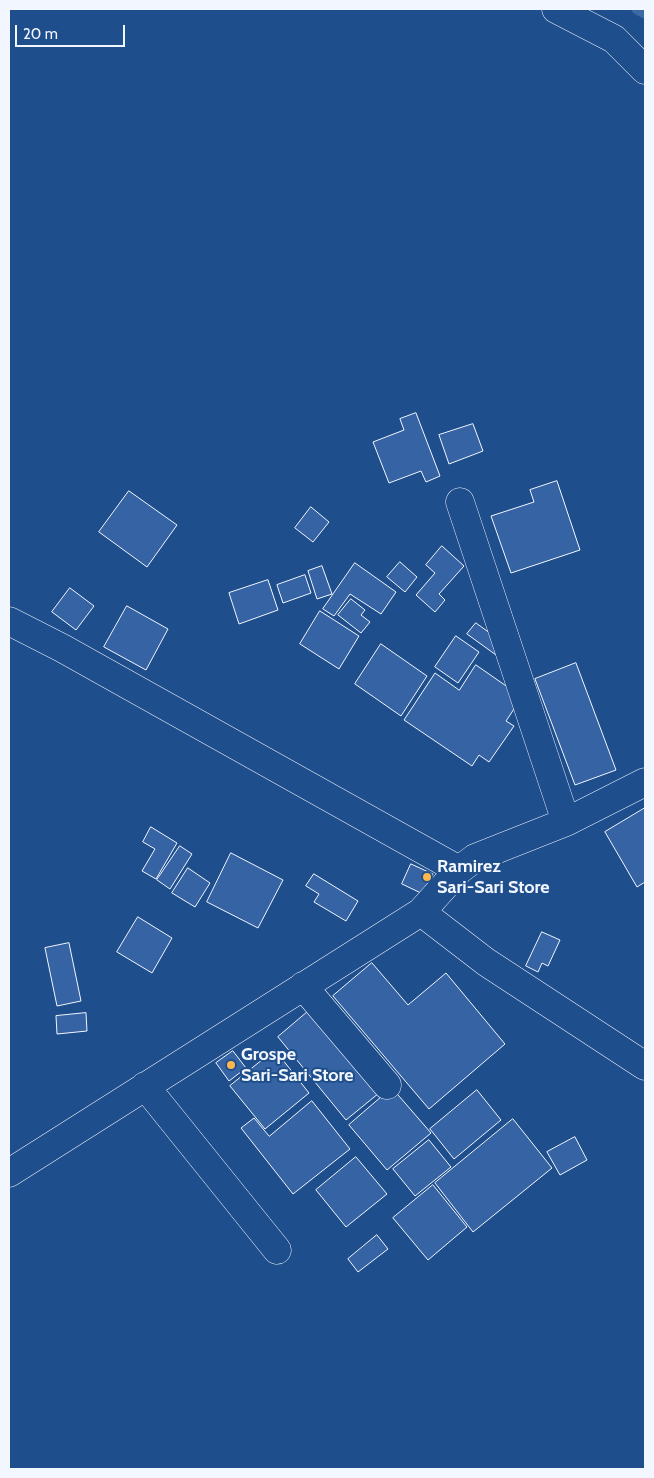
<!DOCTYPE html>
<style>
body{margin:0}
#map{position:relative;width:654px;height:1478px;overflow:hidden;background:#1f4e8c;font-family:Cabin,sans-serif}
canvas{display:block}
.frame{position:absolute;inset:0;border:10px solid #f2f6ff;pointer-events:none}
.scale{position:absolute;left:15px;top:25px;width:110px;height:22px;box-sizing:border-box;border:2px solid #f2f6ff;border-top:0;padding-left:6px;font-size:15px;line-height:18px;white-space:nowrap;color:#f2f6ff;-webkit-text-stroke:4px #1f4e8c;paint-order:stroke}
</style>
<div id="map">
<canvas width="654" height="1478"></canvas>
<div class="frame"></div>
<div class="scale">20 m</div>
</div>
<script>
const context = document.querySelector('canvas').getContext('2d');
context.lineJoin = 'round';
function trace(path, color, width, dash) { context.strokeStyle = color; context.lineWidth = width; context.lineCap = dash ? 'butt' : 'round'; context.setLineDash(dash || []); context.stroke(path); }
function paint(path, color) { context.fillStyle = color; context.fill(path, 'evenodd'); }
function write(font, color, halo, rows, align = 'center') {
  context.font = font + ' Cabin,sans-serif'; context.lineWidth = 4; context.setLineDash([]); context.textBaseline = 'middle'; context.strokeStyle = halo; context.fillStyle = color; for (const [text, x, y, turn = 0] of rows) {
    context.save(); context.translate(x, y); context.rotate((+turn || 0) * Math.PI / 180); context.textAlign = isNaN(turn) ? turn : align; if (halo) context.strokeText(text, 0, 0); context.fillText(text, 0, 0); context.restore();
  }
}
const stream = new Path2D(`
 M 637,9 L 645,13`);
const building = new Path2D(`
 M 416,413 L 440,476 L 426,482 L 421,471 L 389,483 L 373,442 L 404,430 L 400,419 Z
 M 473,424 L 483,451 L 449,464 L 439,435 Z
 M 557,481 L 580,550 L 511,573 L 491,516 L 534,502 L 530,490 Z
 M 129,491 L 177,525 L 147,567 L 99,532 Z
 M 311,507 L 329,522 L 313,542 L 295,528 Z
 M 442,546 L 464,566 L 439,594 L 445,600 L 435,612 L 416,595 L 435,573 L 426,565 Z
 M 400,562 L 417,577 L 405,592 L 387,577 Z
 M 355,563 L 396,592 L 381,614 L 350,594 L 334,616 L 323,609 Z
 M 322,566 L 332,594 L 317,599 L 308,571 Z
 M 305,575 L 311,593 L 283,603 L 277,585 Z
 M 268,580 L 278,610 L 239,624 L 229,593 Z
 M 70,588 L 94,606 L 76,630 L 52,612 Z
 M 351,599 L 365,610 L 361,615 L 370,622 L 361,633 L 338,615 Z
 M 127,606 L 168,629 L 146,670 L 104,647 Z
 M 320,611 L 359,636 L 339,669 L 300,644 Z
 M 476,623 L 505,644 L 496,655 L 467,634 Z
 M 456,636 L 479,652 L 458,683 L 435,667 Z
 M 381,644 L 427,676 L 401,716 L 355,684 Z
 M 576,663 L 616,770 L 575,785 L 535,679 Z
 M 476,665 L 522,697 L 506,721 L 514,726 L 489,762 L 479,755 L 472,766 L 404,720 L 435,673 L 459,690 Z
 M 645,808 L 645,882 L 637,887 L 605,832 Z
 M 151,827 L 177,843 L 156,879 L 142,871 L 155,849 L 143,842 Z
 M 180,846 L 192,854 L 170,889 L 157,880 Z
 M 231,853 L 283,880 L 258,928 L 207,902 Z
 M 411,864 L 433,874 L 425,895 L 402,884 Z
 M 188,868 L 210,883 L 195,907 L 172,893 Z
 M 314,874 L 358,901 L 346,921 L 314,902 L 319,894 L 306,886 Z
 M 138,917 L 172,938 L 152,973 L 117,952 Z
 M 542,932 L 560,940 L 548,966 L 542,963 L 538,972 L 526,966 Z
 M 69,943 L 81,1001 L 57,1006 L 45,948 Z
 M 372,963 L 408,1005 L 446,973 L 505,1044 L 429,1109 L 333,996 Z
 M 311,1009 L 379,1093 L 346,1120 L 278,1037 Z
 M 86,1013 L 87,1031 L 57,1034 L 56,1016 Z
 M 275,1050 L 309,1093 L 265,1129 L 230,1086 Z
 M 233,1051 L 246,1068 L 229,1081 L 216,1063 Z
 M 392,1088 L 431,1133 L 387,1170 L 349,1125 Z
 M 477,1090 L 501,1120 L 454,1159 L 430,1129 Z
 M 312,1101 L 350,1149 L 293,1194 L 241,1128 L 254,1118 L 269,1136 Z
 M 513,1119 L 552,1168 L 473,1232 L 435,1183 Z
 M 575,1137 L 587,1160 L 560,1175 L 547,1152 Z
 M 429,1140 L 451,1167 L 415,1196 L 393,1169 Z
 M 356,1157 L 387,1194 L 346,1227 L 316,1190 Z
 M 433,1185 L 467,1227 L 428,1260 L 393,1218 Z
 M 377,1235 L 388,1249 L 358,1272 L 348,1259 Z`);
const street = new Path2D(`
 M 556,9 L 614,39 L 645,70
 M 460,502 L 566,822
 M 9,621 L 62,648 L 459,870
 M 421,912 L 486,962 L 645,1066
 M 303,986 L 387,1085
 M 145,1086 L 277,1250
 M 9,1173 L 421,912 L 459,870 L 475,858 L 566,822 L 645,782`);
const markers = [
 [427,877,5,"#ffb74d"],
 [231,1065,5,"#ffb74d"]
];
const poiNames = [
 ["Ramirez",437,867],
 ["Sari-Sari Store",437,888],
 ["Grospe",241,1055],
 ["Sari-Sari Store",241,1076]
];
trace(stream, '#3b69a3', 11);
paint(building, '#3563a3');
trace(building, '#f2f6ff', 1);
trace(street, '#f2f6ff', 29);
trace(street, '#1f4e8c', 28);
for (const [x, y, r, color] of markers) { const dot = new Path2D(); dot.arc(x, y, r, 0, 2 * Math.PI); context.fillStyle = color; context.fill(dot); trace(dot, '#1f4e8c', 2); }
write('bold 18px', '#f2f6ff', '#1f4e8c', poiNames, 'left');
</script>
